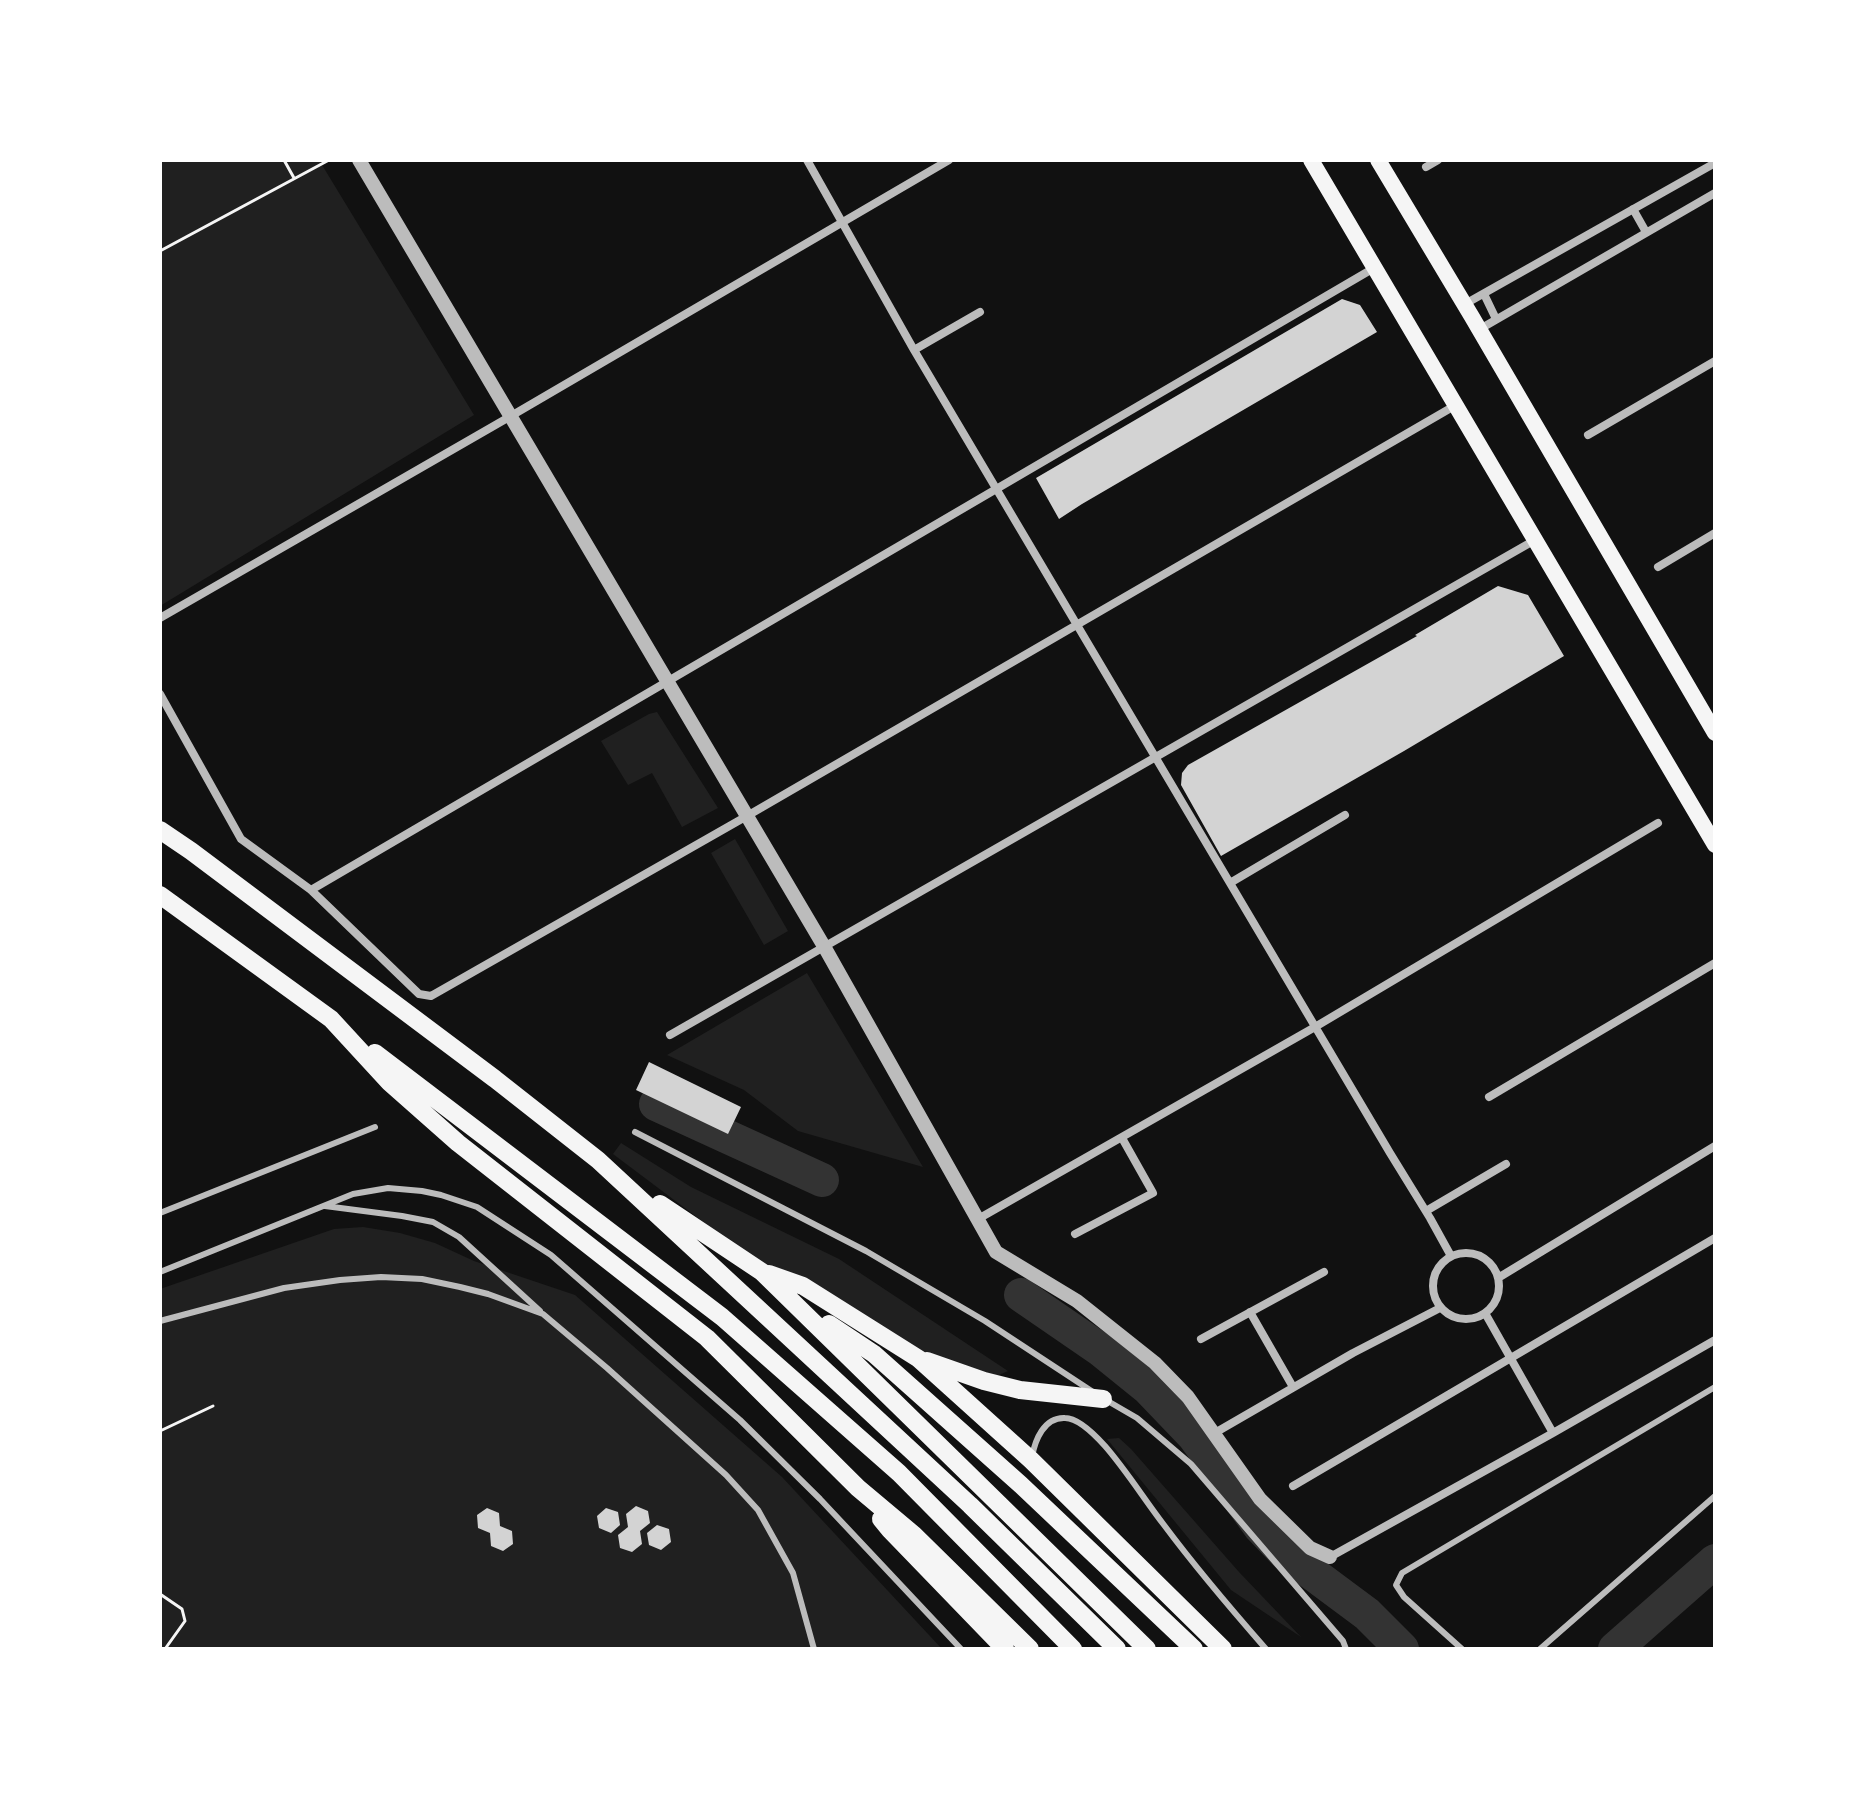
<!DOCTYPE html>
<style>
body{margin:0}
#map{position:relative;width:1875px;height:1809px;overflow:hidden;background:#111;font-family:"Public Sans",sans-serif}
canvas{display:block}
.frame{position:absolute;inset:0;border:162px solid #fff;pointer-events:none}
</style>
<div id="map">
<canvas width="1875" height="1809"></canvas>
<div class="frame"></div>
</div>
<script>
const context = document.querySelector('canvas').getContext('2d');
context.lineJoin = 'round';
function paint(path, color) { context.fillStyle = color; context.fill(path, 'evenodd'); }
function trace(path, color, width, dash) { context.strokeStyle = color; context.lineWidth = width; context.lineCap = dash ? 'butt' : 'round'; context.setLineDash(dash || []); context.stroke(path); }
const green = new Path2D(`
 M 160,160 L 319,160 L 474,415 L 160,606 Z
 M 657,712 L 718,808 L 682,827 L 652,773 L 628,785 L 601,741 L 649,714 Z
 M 735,839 L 788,931 L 764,945 L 711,853 Z
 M 807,973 L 923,1167 L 798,1131 L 744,1090 L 667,1055 Z
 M 621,1143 L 691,1187 L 839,1259 L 1008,1371 L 992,1378 L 923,1356 L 762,1263 L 722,1236 L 613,1154 Z
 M 363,1227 L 400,1233 L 435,1243 L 474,1261 L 575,1295 L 782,1477 L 942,1649 L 160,1649 L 160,1289 L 334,1229 Z
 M 1119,1438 L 1131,1449 L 1239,1572 L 1301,1637 L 1231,1590 L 1107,1439 Z`);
const river = new Path2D(`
 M 656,1104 L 822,1180
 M 1021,1295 L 1101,1350 L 1148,1388 L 1194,1436 L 1260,1527 L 1285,1553 L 1367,1614 L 1402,1649
 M 1615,1649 L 1715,1561`);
const building = new Path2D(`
 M 1342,299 L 1360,305 L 1377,332 L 1082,504 L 1059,519 L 1036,478 Z
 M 1498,586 L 1528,595 L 1564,656 L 1404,751 L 1221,856 L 1181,785 L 1182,773 L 1188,765 L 1417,636 L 1415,635 Z
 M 649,1062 L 741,1107 L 728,1134 L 636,1090 Z
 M 636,1506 L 648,1511 L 650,1523 L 640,1531 L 642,1544 L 632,1552 L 620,1548 L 618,1535 L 628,1527 L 626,1514 Z
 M 487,1508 L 499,1513 L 500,1526 L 512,1531 L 513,1544 L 503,1551 L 491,1546 L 490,1533 L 478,1528 L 477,1515 Z
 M 606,1508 L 618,1512 L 620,1525 L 611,1533 L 599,1528 L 597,1516 Z
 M 657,1525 L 669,1529 L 671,1542 L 661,1550 L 649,1545 L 647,1533 Z`);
const path = new Path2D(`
 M 284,160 L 294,178
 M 160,251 L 329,160
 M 160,1431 L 213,1406
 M 160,1594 L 182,1609 L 185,1621 L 165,1649`);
const service = new Path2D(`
 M 635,1132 L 866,1251 L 985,1321 L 1093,1392
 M 325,1206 L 402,1216 L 433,1222 L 459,1237 L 540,1311
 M 160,1213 L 375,1127
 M 160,1272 L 353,1194 L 388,1188 L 422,1191 L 441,1195 L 477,1207 L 551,1255 L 740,1420 L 820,1499 L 961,1649
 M 160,1321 L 284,1288 L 340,1280 L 381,1277 L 422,1279 L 460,1287 L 488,1294 L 543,1314 L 607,1368 L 726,1475 L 758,1510 L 793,1573 L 814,1649
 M 1106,1400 L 1137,1418 L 1191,1464 L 1343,1641 L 1346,1649
 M 1032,1457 C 1035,1440 1044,1417 1065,1418 C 1079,1418 1096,1436 1105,1446 C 1126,1470 1144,1499 1164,1525 C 1196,1568 1231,1609 1266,1649
 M 1462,1649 L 1404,1597 L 1396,1585 L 1402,1573 L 1715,1387
 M 1540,1649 L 1715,1496`);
const minor = new Path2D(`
 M 807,160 L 914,350 L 1390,1153 L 1430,1218 L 1451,1256
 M 1426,167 L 1438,160
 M 1633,209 L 1646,232
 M 1484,294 L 1496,319
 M 1465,304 L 1715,163
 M 1480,329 L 1715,193
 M 914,350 L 980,312
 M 1588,435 L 1715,361
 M 1658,567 L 1715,533
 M 160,618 L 511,416 L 949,160
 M 160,694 L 241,839 L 311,890 L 419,994 L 431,996 L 747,816 L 1456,405
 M 1230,883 L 1345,815
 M 311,890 L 1374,268
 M 670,1035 L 1535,540
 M 1489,1097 L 1715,963
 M 1426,1211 L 1506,1164
 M 978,1219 L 1315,1027 L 1658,823
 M 1075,1234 L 1153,1193 L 1122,1138
 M1433 1286a33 33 0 1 1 66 0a33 33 0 1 1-66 0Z
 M 1498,1278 L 1715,1146
 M 1250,1312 L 1293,1387
 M 1485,1313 L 1553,1433
 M 1201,1339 L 1324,1272
 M 1213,1434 L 1353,1353 L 1440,1308
 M 1293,1486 L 1715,1238
 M 1330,1557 L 1553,1433 L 1715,1340`);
const tertiary = new Path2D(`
 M 359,160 L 825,948 L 996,1252 L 1077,1301 L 1155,1363 L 1188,1397 L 1260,1499 L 1310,1548 L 1330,1557`);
const secondary = new Path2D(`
 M 1311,160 L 1715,845
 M 1378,160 L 1472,317 L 1715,733`);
const trunk = new Path2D(`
 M 160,830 L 191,851 L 495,1079 L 598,1160 L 970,1505 L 1117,1649
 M 160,895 L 331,1019 L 389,1082 L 458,1143 L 707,1338 L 858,1488 L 914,1535 L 1030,1649
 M 375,1053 L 722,1317 L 899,1473 L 1073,1649
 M 660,1204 L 762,1272 L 1147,1649
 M 769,1274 L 803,1286 L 919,1359 L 1031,1460 L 1223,1649
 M 829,1324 L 874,1354 L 1021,1485 L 1194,1649
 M 927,1361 L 984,1381 L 1020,1390 L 1103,1399
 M 881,1519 L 890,1530 L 1005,1649`);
paint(green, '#202020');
trace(river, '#333', 34);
paint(building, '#d3d3d3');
trace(path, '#f5f5f5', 3);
trace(service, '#bcbcbc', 6);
trace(minor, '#bcbcbc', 8);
trace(tertiary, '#bcbcbc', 14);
trace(secondary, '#f5f5f5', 16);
trace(trunk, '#f5f5f5', 18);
</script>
